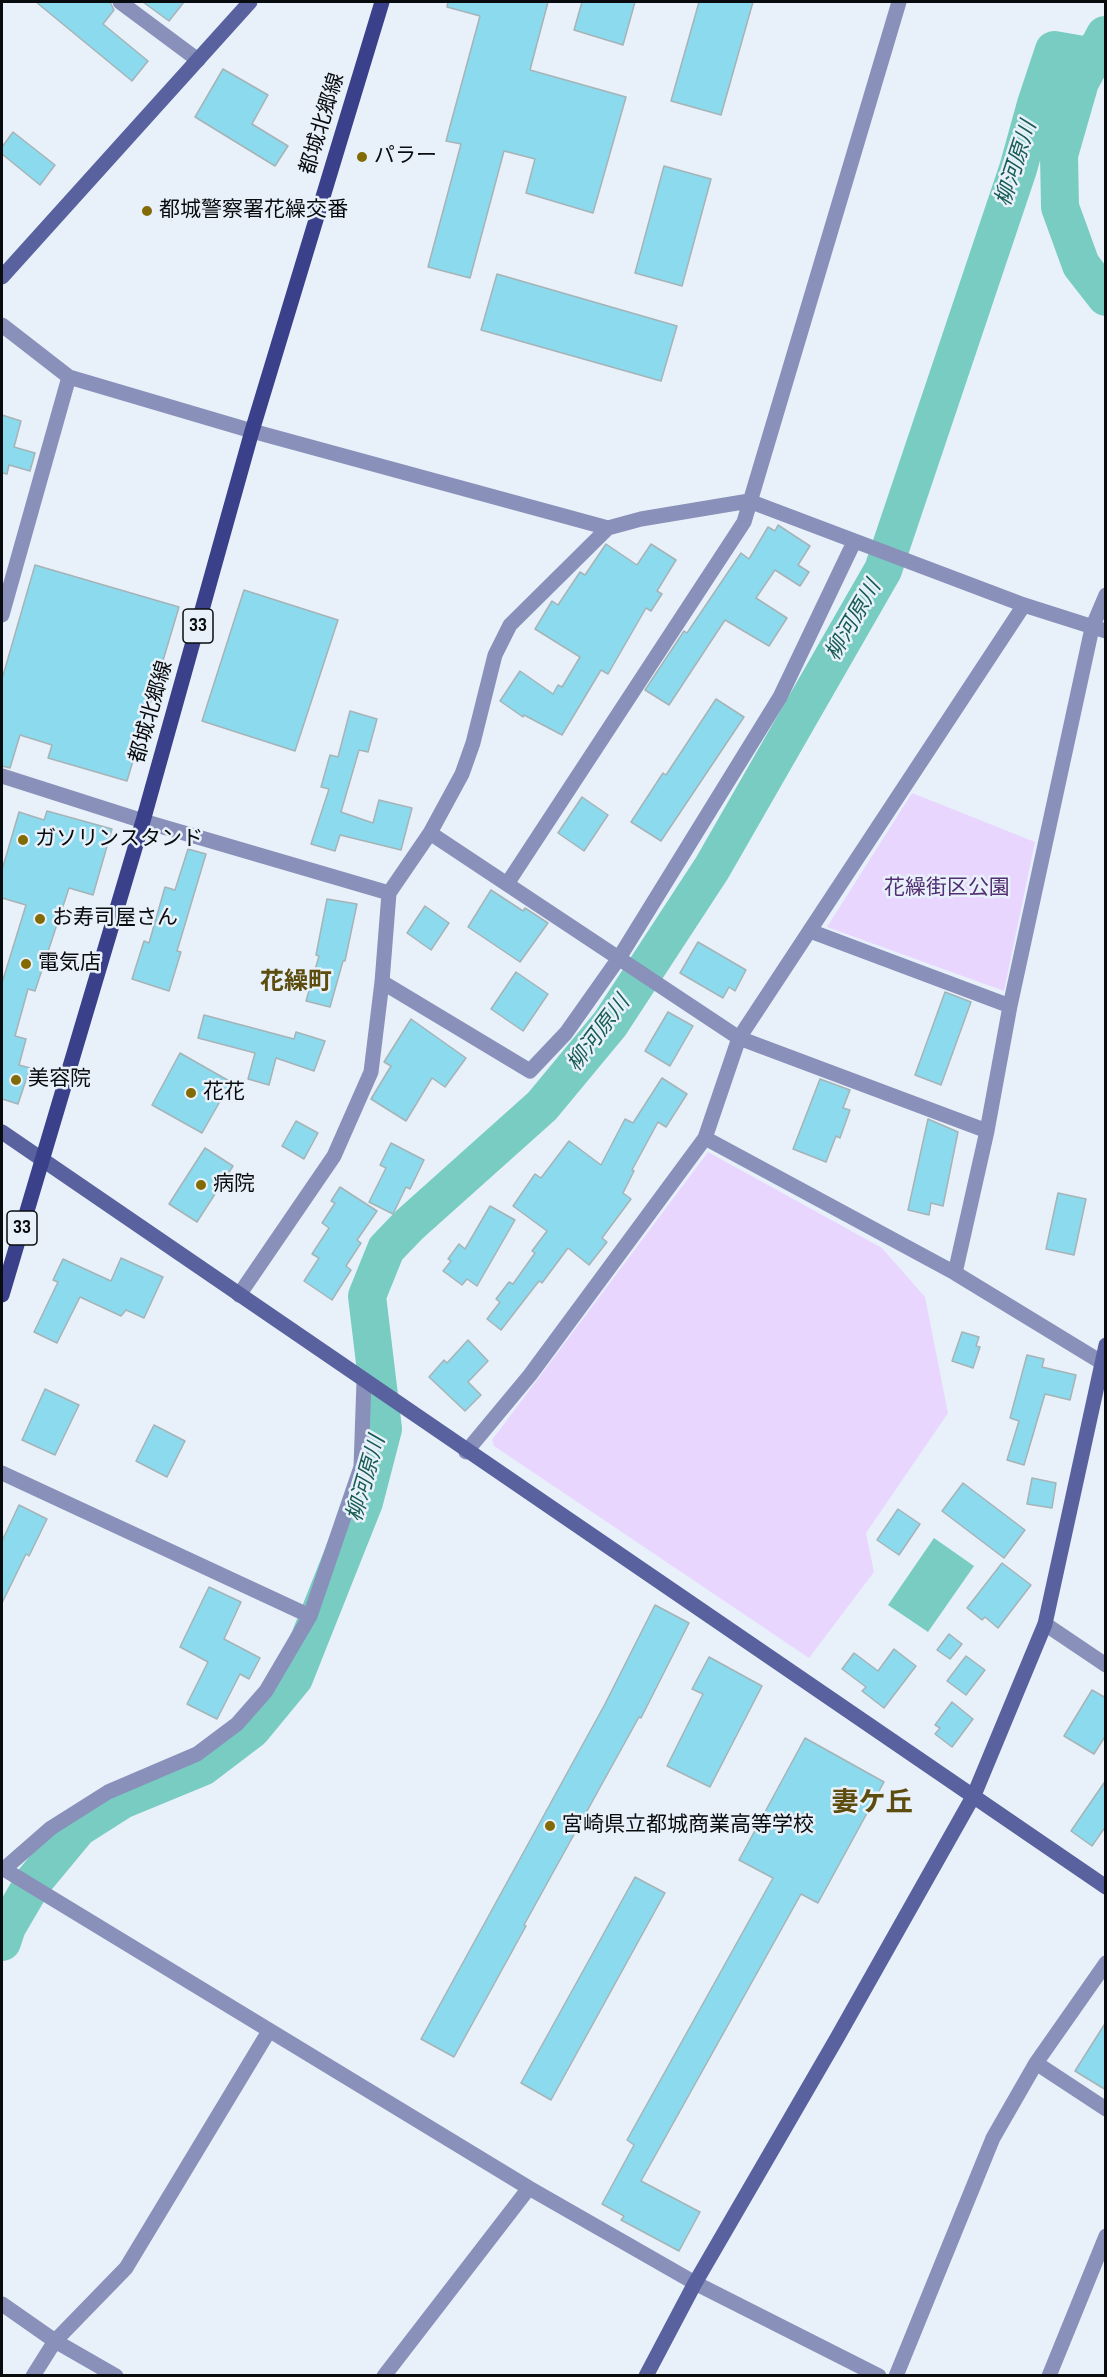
<!DOCTYPE html>
<meta charset="utf-8">
<style>
body{margin:0}
#map{position:relative;width:1107px;height:2377px;overflow:hidden;background:#e8f1fa;font-family:"Sofia Sans Condensed",sans-serif}
canvas{display:block}
.frame{position:absolute;inset:0;border:3px solid #090c0e;pointer-events:none}
</style>
<div id="map">
<canvas width="1107" height="2377"></canvas>
<div class="frame"></div>
</div>
<script>
const context = document.querySelector('canvas').getContext('2d');
context.lineJoin = 'round';
function paint(path, color) { context.fillStyle = color; context.fill(path, 'evenodd'); }
function trace(path, color, width, dash) { context.strokeStyle = color; context.lineWidth = width; context.lineCap = dash ? 'butt' : 'round'; context.setLineDash(dash || []); context.stroke(path); }
function write(font, color, halo, rows, align = 'center') {
  context.font = font + ' "Sofia Sans Condensed","Noto Sans JP",sans-serif'; context.lineWidth = 5; context.setLineDash([]); context.textBaseline = 'middle'; context.strokeStyle = halo; context.fillStyle = color; for (const [text, x, y, turn = 0] of rows) {
    context.save(); context.translate(x, y); context.rotate((+turn || 0) * Math.PI / 180); context.textAlign = isNaN(turn) ? turn : align; if (halo) context.strokeText(text, 0, 0); context.fillText(text, 0, 0); context.restore();
  }
}
const green = new Path2D(`
 M 912,793 L 1035,842 L 1004,991 L 827,927 Z
 M 708,1152 L 882,1248 L 925,1297 L 948,1413 L 866,1533 L 874,1572 L 809,1658 L 494,1446 L 492,1440 Z`);
const water = new Path2D(`
 M 934,1538 L 974,1566 L 928,1632 L 888,1605 Z`);
const river = new Path2D(`
 M 1105,35 L 1080,82 L 1059,155 L 1060,207 L 1081,265 L 1106,297
 M 2,1942 L 7,1927 L 34,1881 L 78,1828 L 122,1800 L 202,1767 L 252,1729 L 294,1678 L 364,1502 L 383,1429 L 367,1296 L 386,1249 L 409,1225 L 542,1106 L 610,1024 L 712,868 L 883,570 L 1018,169 L 1036,104 L 1054,50 L 1094,57`);
const building = new Path2D(`
 M 36,2 L 110,2 L 114,10 L 103,24 L 148,61 L 132,81 Z
 M 143,2 L 184,2 L 169,21 Z
 M 448,2 L 548,2 L 530,70 L 626,97 L 593,213 L 526,193 L 535,159 L 504,151 L 470,278 L 428,267 L 461,144 L 446,141 L 480,16 L 447,7 Z
 M 582,2 L 635,2 L 623,45 L 574,30 Z
 M 699,2 L 753,2 L 721,115 L 671,101 Z
 M 223,69 L 268,95 L 252,124 L 288,146 L 275,166 L 195,117 Z
 M 13,132 L 55,165 L 40,185 L 2,154 L 2,147 Z
 M 664,166 L 711,179 L 682,286 L 635,273 Z
 M 497,274 L 677,326 L 661,381 L 481,330 Z
 M 2,415 L 21,421 L 14,447 L 35,453 L 30,471 L 9,465 L 7,474 L 2,473 Z
 M 778,525 L 810,546 L 798,565 L 809,572 L 800,586 L 775,570 L 756,598 L 787,618 L 769,646 L 725,620 L 669,705 L 645,690 L 684,631 L 687,633 L 741,553 L 749,559 L 768,527 L 775,531 Z
 M 606,544 L 637,565 L 651,544 L 676,560 L 657,591 L 662,594 L 651,611 L 646,608 L 608,674 L 601,670 L 562,735 L 524,715 L 523,717 L 500,701 L 520,671 L 553,694 L 558,685 L 562,687 L 580,657 L 535,629 L 552,601 L 558,605 L 580,572 L 585,575 Z
 M 35,565 L 179,607 L 127,781 L 48,758 L 52,745 L 20,735 L 10,768 L 2,766 L 2,679 Z
 M 244,590 L 338,620 L 295,751 L 202,721 Z
 M 716,699 L 744,717 L 661,841 L 631,822 L 663,773 L 666,775 Z
 M 350,711 L 377,719 L 368,752 L 359,750 L 341,812 L 373,823 L 379,800 L 412,808 L 401,850 L 340,835 L 335,851 L 311,844 L 329,789 L 321,787 L 330,755 L 338,757 Z
 M 582,797 L 608,815 L 584,851 L 558,833 Z
 M 47,811 L 112,829 L 93,895 L 69,888 L 35,991 L 28,989 L 15,1036 L 26,1039 L 19,1065 L 30,1068 L 18,1104 L 2,1099 L 2,983 L 26,905 L 2,898 L 2,870 L 19,812 L 44,820 Z
 M 188,849 L 206,854 L 177,951 L 181,952 L 169,991 L 132,979 L 144,941 L 149,943 L 165,887 L 175,890 Z
 M 491,890 L 523,911 L 525,908 L 548,923 L 520,962 L 468,927 Z
 M 327,899 L 357,904 L 345,961 L 343,961 L 330,1007 L 306,1001 L 319,956 L 316,955 Z
 M 425,906 L 449,923 L 431,950 L 407,933 Z
 M 698,942 L 746,970 L 735,991 L 729,987 L 723,998 L 680,973 Z
 M 516,972 L 548,994 L 523,1031 L 491,1009 Z
 M 945,992 L 971,1002 L 941,1085 L 915,1075 Z
 M 668,1012 L 693,1026 L 670,1066 L 645,1051 Z
 M 204,1015 L 294,1039 L 296,1032 L 325,1041 L 314,1071 L 276,1058 L 269,1085 L 248,1079 L 255,1053 L 198,1038 Z
 M 411,1019 L 466,1058 L 445,1087 L 432,1078 L 406,1121 L 371,1099 L 391,1066 L 384,1062 Z
 M 180,1053 L 231,1082 L 202,1133 L 152,1105 Z
 M 662,1078 L 687,1094 L 666,1127 L 658,1122 L 632,1170 L 634,1171 L 623,1193 L 631,1199 L 602,1238 L 607,1242 L 589,1265 L 568,1248 L 542,1283 L 539,1281 L 501,1330 L 487,1319 L 500,1302 L 496,1299 L 509,1282 L 513,1284 L 535,1253 L 532,1251 L 547,1231 L 513,1206 L 535,1174 L 541,1178 L 569,1141 L 601,1165 L 625,1119 L 633,1123 Z
 M 820,1079 L 850,1090 L 843,1108 L 850,1110 L 840,1138 L 836,1136 L 826,1162 L 793,1149 Z
 M 928,1119 L 958,1132 L 943,1206 L 931,1203 L 929,1215 L 908,1210 Z
 M 296,1121 L 318,1133 L 304,1159 L 282,1146 Z
 M 391,1143 L 424,1160 L 410,1189 L 406,1187 L 393,1214 L 369,1202 L 386,1168 L 380,1165 Z
 M 205,1148 L 233,1166 L 197,1222 L 169,1204 Z
 M 340,1187 L 377,1211 L 357,1240 L 361,1243 L 346,1266 L 351,1270 L 332,1300 L 304,1281 L 319,1258 L 312,1254 L 329,1228 L 322,1223 L 335,1203 L 331,1201 Z
 M 1058,1193 L 1086,1199 L 1074,1255 L 1046,1249 Z
 M 490,1206 L 515,1220 L 477,1286 L 467,1279 L 462,1285 L 443,1271 L 451,1261 L 448,1259 L 459,1244 L 465,1249 Z
 M 121,1258 L 163,1277 L 144,1318 L 126,1310 L 121,1316 L 80,1297 L 57,1343 L 34,1332 L 58,1282 L 53,1280 L 63,1259 L 111,1281 Z
 M 962,1332 L 979,1337 L 976,1346 L 980,1347 L 973,1368 L 952,1361 Z
 M 468,1340 L 488,1361 L 468,1382 L 481,1395 L 465,1411 L 429,1377 L 444,1360 L 447,1363 Z
 M 1027,1355 L 1044,1359 L 1042,1367 L 1076,1375 L 1070,1400 L 1045,1394 L 1024,1465 L 1007,1460 L 1019,1421 L 1010,1418 Z
 M 45,1389 L 79,1405 L 55,1455 L 22,1440 Z
 M 154,1425 L 185,1441 L 167,1477 L 136,1461 Z
 M 1032,1478 L 1056,1483 L 1052,1508 L 1027,1504 Z
 M 963,1483 L 1025,1530 L 1004,1558 L 942,1511 Z
 M 19,1505 L 47,1519 L 29,1556 L 26,1554 L 2,1603 L 2,1541 Z
 M 898,1509 L 920,1524 L 899,1555 L 877,1540 Z
 M 1002,1563 L 1031,1585 L 998,1628 L 985,1617 L 982,1620 L 967,1608 Z
 M 209,1587 L 241,1602 L 224,1639 L 260,1658 L 249,1679 L 240,1674 L 217,1719 L 187,1704 L 208,1662 L 180,1647 Z
 M 655,1605 L 689,1623 L 641,1718 L 639,1717 L 524,1925 L 526,1926 L 454,2057 L 421,2039 L 605,1704 Z
 M 949,1634 L 962,1644 L 950,1659 L 937,1650 Z
 M 894,1649 L 916,1666 L 884,1708 L 862,1691 L 866,1687 L 842,1669 L 854,1653 L 878,1671 Z
 M 966,1656 L 985,1670 L 966,1695 L 947,1681 Z
 M 709,1657 L 762,1686 L 710,1787 L 667,1766 L 703,1694 L 692,1689 Z
 M 1092,1690 L 1106,1698 L 1106,1735 L 1094,1754 L 1064,1736 Z
 M 952,1702 L 973,1719 L 952,1747 L 935,1734 L 940,1728 L 935,1725 Z
 M 805,1738 L 884,1782 L 818,1903 L 801,1894 L 641,2181 L 700,2212 L 679,2251 L 621,2220 L 624,2216 L 602,2204 L 634,2145 L 627,2140 L 773,1878 L 739,1860 Z
 M 1106,1780 L 1106,1826 L 1092,1846 L 1071,1831 Z
 M 635,1877 L 665,1893 L 551,2100 L 521,2083 Z
 M 1106,2022 L 1106,2090 L 1075,2071 Z`);
const street = new Path2D(`
 M 120,2 L 198,60
 M 2,325 L 69,377 L 252,431 L 608,528
 M 2,615 L 69,377
 M 2,776 L 143,821 L 389,893
 M 430,833 L 739,1038 L 987,1131
 M 507,884 L 744,522 L 899,2
 M 810,931 L 1010,1006
 M 382,982 L 530,1071 L 566,1033 L 619,958 L 780,697 L 854,542
 M 705,1138 L 955,1273 L 1106,1365
 M 955,1273 L 987,1131 L 1010,1006 L 1092,628 L 1106,595
 M 239,1295 L 334,1156 L 371,1072 L 382,982 L 389,893 L 430,833 L 462,774 L 473,743 L 495,655 L 510,625 L 608,528 L 641,519 L 749,501 L 1024,605 L 1106,631
 M 466,1452 L 530,1375 L 705,1138 L 739,1038 L 1024,605
 M 2,1473 L 310,1616 L 266,1691 L 237,1724 L 197,1754 L 108,1792 L 51,1828 L 4,1869
 M 310,1616 L 361,1467 L 364,1381
 M 1045,1624 L 1106,1665
 M 2,1868 L 529,2188 L 695,2283 L 879,2376
 M 1036,2063 L 1106,2109
 M 2,2304 L 55,2341 L 116,2376
 M 33,2376 L 55,2341 L 126,2268 L 269,2031
 M 384,2376 L 529,2188
 M 896,2376 L 993,2138 L 1036,2063 L 1106,1963
 M 1049,2376 L 1106,2236`);
const secondary = new Path2D(`
 M 2,277 L 250,2
 M 2,1132 L 1106,1887
 M 646,2376 L 695,2283 L 837,2038 L 974,1795 L 1045,1624 L 1106,1345`);
const primary = new Path2D(`
 M 2,1295 L 143,821 L 252,431 L 382,2`);
const markers = [
 [362,157,6,"#826b05"],
 [147,211,6,"#826b05"],
 [23,840,6,"#826b05"],
 [40,919,6,"#826b05"],
 [26,964,6,"#826b05"],
 [16,1080,6,"#826b05"],
 [191,1093,6,"#826b05"],
 [201,1185,6,"#826b05"],
 [550,1826,6,"#826b05"]
];
const shields = [
 [198,626,30],
 [22,1228,30]
];
const shieldNames = [
 ["33",198,626],
 ["33",22,1228]
];
const streetNames = [
 ["都城北郷線",323,124,-73],
 ["都城北郷線",152,712,-74]
];
const poiNames = [
 ["パラー",374,157],
 ["都城警察署花繰交番",159,211],
 ["ガソリンスタンド",35,840],
 ["お寿司屋さん",52,919],
 ["電気店",38,964],
 ["美容院",28,1080],
 ["花花",203,1093],
 ["病院",213,1185],
 ["宮崎県立都城商業高等学校",562,1826]
];
const parkNames = [
 ["花繰街区公園",947,889]
];
const waterNames = [
 ["柳河原川",1017,164,-72],
 ["柳河原川",854,621,-60],
 ["柳河原川",599,1034,-53],
 ["柳河原川",367,1479,-74]
];
const quarterNames = [
 ["花繰町",296,983]
];
const districtNames = [
 ["妻ケ丘",872,1804]
];
paint(green, '#e9d6ff');
paint(water, '#79ccc1');
trace(river, '#79ccc1', 38);
paint(building, '#8bdaee');
trace(building, '#a6b3b7', 1.5);
trace(street, '#8991bb', 15);
trace(secondary, '#59629f', 15);
trace(primary, '#3a408a', 15);
for (const [x, y, r, color] of markers) { const dot = new Path2D(); dot.arc(x, y, r, 0, 2 * Math.PI); context.fillStyle = color; context.fill(dot); trace(dot, '#e8f1fa', 2); }
for (const [x, y, w] of shields) { const box = new Path2D(); box.roundRect(x - w / 2, y - 17, w, 34, 4.5); context.fillStyle = '#e8f1fa'; context.fill(box); trace(box, '#090c0e', 1.5); }
write('bold 20px', '#090c0e', null, shieldNames);
write('21px', '#090c0e', '#e8f1fa', streetNames);
write('21px', '#090c0e', '#e8f1fa', poiNames, 'left');
write('21px', '#522f71', '#e8f1fa', parkNames);
write('italic 22px', '#185c55', '#e8f1fa', waterNames);
write('bold 24px', '#5c4c0d', '#e8f1fa', quarterNames);
write('bold 27px', '#5c4c0d', '#e8f1fa', districtNames);
</script>
